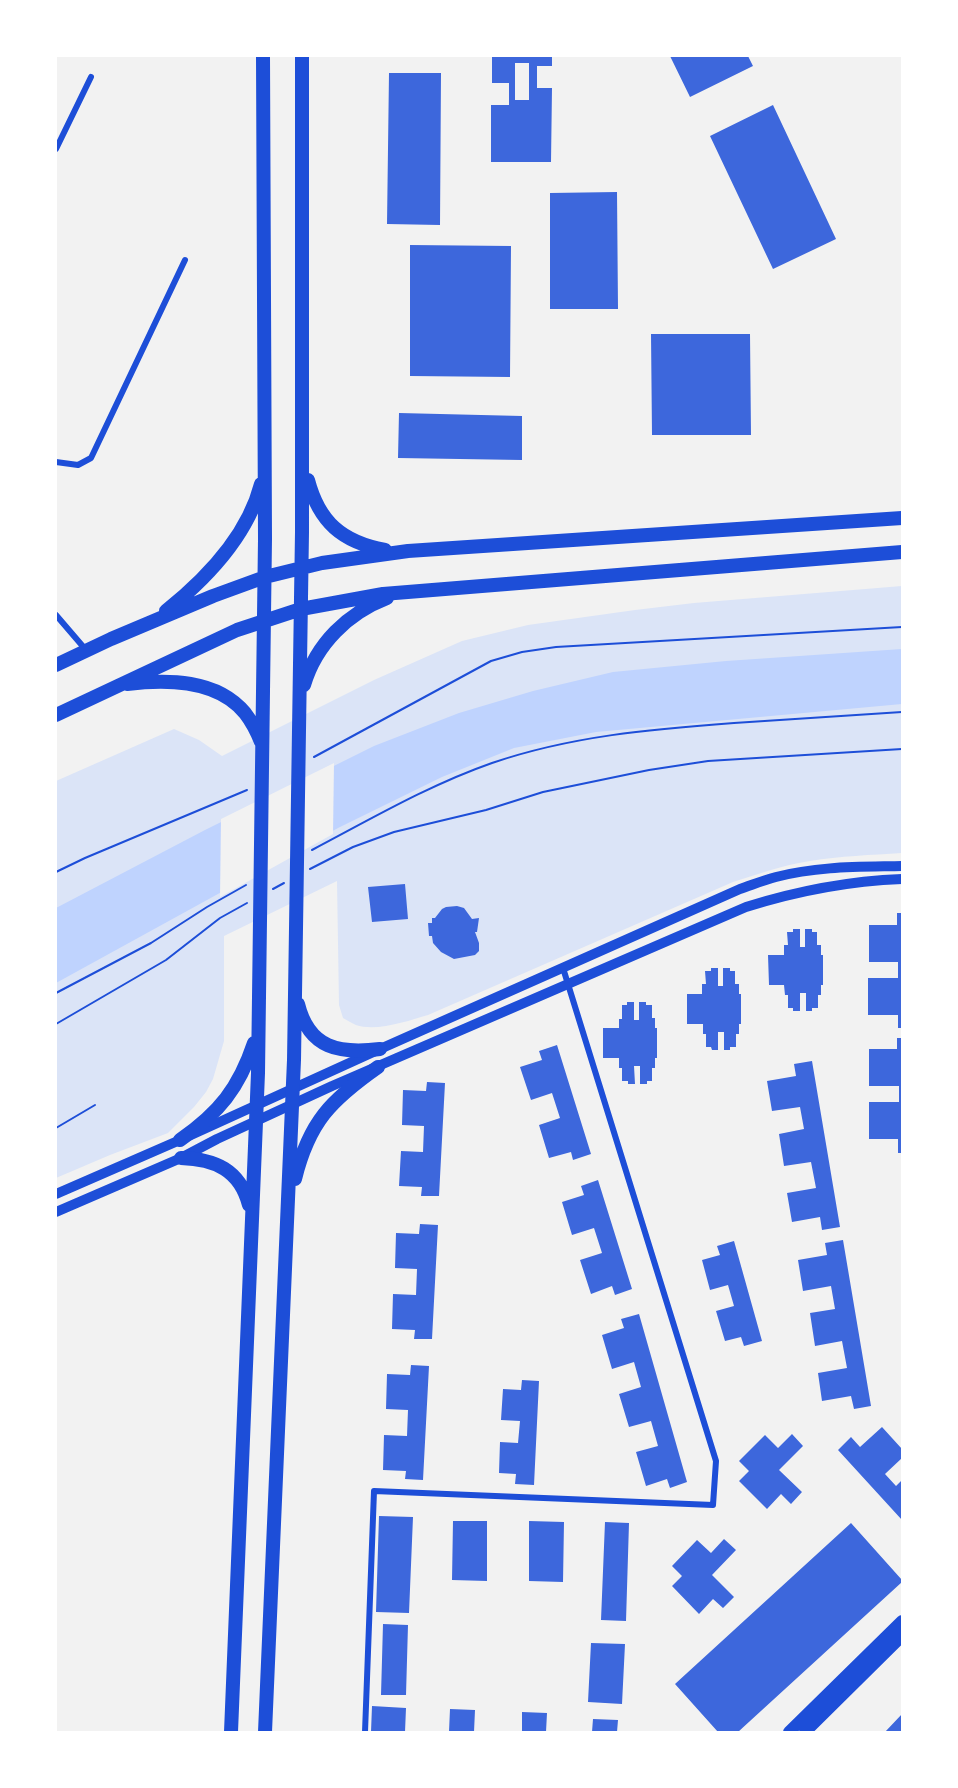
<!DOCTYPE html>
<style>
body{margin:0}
#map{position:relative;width:958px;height:1788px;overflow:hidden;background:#f2f2f2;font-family:Roboto,sans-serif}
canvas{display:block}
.frame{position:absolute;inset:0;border:57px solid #fff;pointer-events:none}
</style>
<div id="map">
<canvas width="958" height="1788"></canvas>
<div class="frame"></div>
</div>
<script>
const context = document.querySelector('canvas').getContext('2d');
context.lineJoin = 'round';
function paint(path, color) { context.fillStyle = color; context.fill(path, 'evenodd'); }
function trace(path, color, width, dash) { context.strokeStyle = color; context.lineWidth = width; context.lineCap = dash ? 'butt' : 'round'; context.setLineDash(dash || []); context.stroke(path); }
const green = new Path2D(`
 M 902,586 L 902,853 C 871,855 840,856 810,861 C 784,865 758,874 733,882 L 428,1015 C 408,1021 376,1032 356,1025 C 351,1023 347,1020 343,1018 L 339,1005 L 337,881 L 224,936 L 224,1041 L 213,1079 L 206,1092 L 194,1107 L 168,1133 L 110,1155 L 56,1178 L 56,781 L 174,729 L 199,740 L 222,756 L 374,680 L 462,641 L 528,625 L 635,610 L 694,603 Z`);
const water = new Path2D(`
 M 902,649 L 902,704 L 596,732 L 514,748 L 442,777 L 338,828 L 56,983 L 56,908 L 205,830 L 374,746 L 459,713 L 533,691 L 613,672 L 726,661 Z`);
const pier = new Path2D(`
 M 334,763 L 333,834 L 220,897 L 221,819 Z`);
const building = new Path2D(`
 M 492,56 L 552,56 L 552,66 L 537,66 L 537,88 L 552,88 L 551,162 L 491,162 L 491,105 L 509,105 L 509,83 L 492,83 ZM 515,63 L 529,63 L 529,100 L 515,100 Z
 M 670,56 L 748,56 L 753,66 L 690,97 Z
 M 389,73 L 441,73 L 440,225 L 387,224 Z
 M 773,105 L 836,239 L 773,269 L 710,136 Z
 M 617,192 L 618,309 L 550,309 L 550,193 Z
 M 410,245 L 511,246 L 510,377 L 410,376 Z
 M 651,334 L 750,334 L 751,435 L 652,435 Z
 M 399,413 L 522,416 L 522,460 L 398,458 Z
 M 405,884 L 408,919 L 372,922 L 368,887 Z
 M 457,906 L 464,908 L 472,919 L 479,918 L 477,932 L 475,932 L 479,943 L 479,951 L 475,955 L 454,959 L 441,952 L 433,943 L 432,936 L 429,936 L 428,923 L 432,923 L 432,918 L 435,918 L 442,909 L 446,907 Z
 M 897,913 L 902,913 L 902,1028 L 898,1028 L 898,1015 L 868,1015 L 868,978 L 898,978 L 898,962 L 869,962 L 869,925 L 897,925 Z
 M 793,929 L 800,929 L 800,947 L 805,947 L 805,929 L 812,929 L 812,932 L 817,932 L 817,945 L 821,945 L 821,955 L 823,955 L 823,985 L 821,985 L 821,995 L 818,995 L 818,1008 L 812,1008 L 812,1011 L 806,1011 L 806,993 L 800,993 L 800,1011 L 793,1011 L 793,1008 L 788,1008 L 788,995 L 785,995 L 784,985 L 769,985 L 768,955 L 784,955 L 784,945 L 788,945 L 787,932 L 793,932 Z
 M 711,968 L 718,968 L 718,986 L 723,986 L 723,968 L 730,968 L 730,971 L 735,971 L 735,984 L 739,984 L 739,994 L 741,994 L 741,1024 L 739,1024 L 739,1034 L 736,1034 L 736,1047 L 730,1047 L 730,1050 L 724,1050 L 724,1032 L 718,1032 L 718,1050 L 712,1050 L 711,1047 L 706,1047 L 706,1034 L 703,1034 L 703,1024 L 687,1024 L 687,994 L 702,994 L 702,984 L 706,984 L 705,971 L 711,971 Z
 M 627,1002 L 634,1002 L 634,1020 L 639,1020 L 639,1002 L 646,1002 L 646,1005 L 652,1005 L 652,1018 L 655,1018 L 655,1028 L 657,1028 L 657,1058 L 655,1058 L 655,1068 L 652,1068 L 652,1081 L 647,1081 L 647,1084 L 640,1084 L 640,1066 L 634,1066 L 635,1084 L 628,1084 L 628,1081 L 622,1081 L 622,1068 L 619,1068 L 619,1058 L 603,1058 L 603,1028 L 619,1028 L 619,1019 L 622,1019 L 622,1005 L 627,1005 Z
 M 897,1038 L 902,1038 L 902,1153 L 898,1153 L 898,1139 L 869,1139 L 869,1102 L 899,1102 L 899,1086 L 869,1086 L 869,1049 L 897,1049 Z
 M 557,1045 L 591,1154 L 573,1160 L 571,1152 L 549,1158 L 539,1125 L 560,1118 L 552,1093 L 531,1100 L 520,1067 L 542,1060 L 539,1051 Z
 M 812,1061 L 840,1227 L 822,1230 L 820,1217 L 792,1222 L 787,1193 L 816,1188 L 811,1162 L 784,1166 L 779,1134 L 804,1129 L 800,1107 L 772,1111 L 767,1081 L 796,1076 L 794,1064 Z
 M 427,1082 L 445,1083 L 439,1196 L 421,1196 L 422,1187 L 399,1186 L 401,1151 L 423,1152 L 424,1126 L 402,1125 L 403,1090 L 426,1091 Z
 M 598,1180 L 632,1289 L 615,1295 L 612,1286 L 591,1294 L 580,1260 L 602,1253 L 594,1228 L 572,1235 L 562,1202 L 584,1195 L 581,1186 Z
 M 420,1224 L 438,1225 L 432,1339 L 414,1339 L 415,1330 L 392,1329 L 393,1294 L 416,1295 L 417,1269 L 395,1268 L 396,1233 L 419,1234 Z
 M 843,1240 L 871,1406 L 854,1409 L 851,1396 L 822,1401 L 818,1373 L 847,1368 L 842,1341 L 815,1346 L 810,1313 L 835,1309 L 831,1286 L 803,1291 L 798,1260 L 827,1255 L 825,1243 Z
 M 734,1241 L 762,1341 L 744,1346 L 741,1337 L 725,1341 L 716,1311 L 734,1306 L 728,1285 L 710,1290 L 702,1260 L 720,1255 L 717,1246 Z
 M 639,1314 L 687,1482 L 670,1488 L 667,1479 L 646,1486 L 636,1452 L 658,1446 L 651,1421 L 629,1427 L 619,1394 L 641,1387 L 634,1362 L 612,1369 L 602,1335 L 624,1328 L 621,1319 Z
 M 411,1365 L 429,1366 L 423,1480 L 405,1479 L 406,1471 L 383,1470 L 384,1435 L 407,1436 L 408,1410 L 386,1409 L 387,1374 L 410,1375 Z
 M 522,1380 L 539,1381 L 534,1485 L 515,1484 L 516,1474 L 499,1473 L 500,1442 L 518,1443 L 520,1421 L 501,1420 L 503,1389 L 521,1390 Z
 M 882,1427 L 902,1449 L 902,1458 L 885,1474 L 896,1486 L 902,1480 L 902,1520 L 838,1450 L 851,1437 L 860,1447 Z
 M 792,1434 L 803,1446 L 779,1470 L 802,1492 L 791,1504 L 781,1494 L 767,1509 L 739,1481 L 749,1471 L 739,1461 L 765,1435 L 778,1448 Z
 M 379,1516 L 413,1517 L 409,1613 L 376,1612 Z
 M 453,1521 L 487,1521 L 487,1581 L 452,1580 Z
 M 529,1521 L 564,1522 L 563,1582 L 529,1581 Z
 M 605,1522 L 629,1523 L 626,1621 L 601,1620 Z
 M 851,1523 L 902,1580 L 902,1582 L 738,1732 L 718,1732 L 675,1684 Z
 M 724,1539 L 736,1550 L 712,1575 L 734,1597 L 723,1608 L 713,1599 L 699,1614 L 672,1586 L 682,1576 L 672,1566 L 697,1540 L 711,1553 Z
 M 383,1624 L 408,1625 L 406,1695 L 381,1695 Z
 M 591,1643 L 625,1644 L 622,1704 L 588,1702 Z
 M 372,1706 L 406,1708 L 405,1732 L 371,1732 Z
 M 450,1709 L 475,1710 L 474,1732 L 449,1732 Z
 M 522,1712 L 547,1713 L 546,1732 L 522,1732 Z
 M 902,1714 L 902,1732 L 885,1732 Z
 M 593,1719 L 618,1720 L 617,1732 L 592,1732 Z`);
const path = new Path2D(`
 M 314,757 L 491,661 L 522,652 L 556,647 L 902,627
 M 312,850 C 371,819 429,785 492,763 C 571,736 652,729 734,723 C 790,719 846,716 902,712
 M 310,869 L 353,847 L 394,832 L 486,810 L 543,792 L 649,770 L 708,761 L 902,749
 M 56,872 L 85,858 L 247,790
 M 273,889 L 284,883
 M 56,993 L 151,943 L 207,907 L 246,885
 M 56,1024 L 166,960 L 220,918 L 247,903
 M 56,1128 L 95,1105`);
const minor = new Path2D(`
 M 56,149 L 91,77
 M 56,462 L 78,465 L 91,458 L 185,260
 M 56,615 L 86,650
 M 365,1732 L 374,1491 L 713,1505 L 716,1461 L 563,968`);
const tertiary = new Path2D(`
 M 56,1194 L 180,1140 L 380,1049 L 740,889 C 752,885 764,880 776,877 C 818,866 860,867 902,866
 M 56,1212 L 181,1158 L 217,1139 L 332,1086 L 746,907 C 797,891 849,881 902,879`);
const secondary = new Path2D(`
 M 789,1732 L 902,1621
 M 805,1732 L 902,1636`);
const primary = new Path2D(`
 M 308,480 C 319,522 342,542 385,550
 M 166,611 C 206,579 248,535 261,484
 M 56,665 L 111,639 L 213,596 L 265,577 L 322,563 L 408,551 L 902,518
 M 127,684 C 167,679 217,679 245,713 C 252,722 257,732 261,742
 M 304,685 C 316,644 348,613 387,598
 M 56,715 L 237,630 L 301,609 L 383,594 L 902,552
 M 298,1004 C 309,1049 340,1054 380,1049
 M 180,1140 C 219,1113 239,1088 254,1043
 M 181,1158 C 215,1159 240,1170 249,1205
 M 295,1179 C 309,1122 331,1100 378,1067
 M 231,1732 L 258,1073 L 265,539 L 263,56
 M 265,1732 L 294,1060 L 302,532 L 302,56`);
paint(green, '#dbe4f7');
paint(water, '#bfd3fe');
paint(pier, '#f2f2f2');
paint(building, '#3d67dc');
trace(path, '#1d4ed8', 2);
trace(minor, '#1d4ed8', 6);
trace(tertiary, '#1d4ed8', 10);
trace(secondary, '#1d4ed8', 12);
trace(primary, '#1d4ed8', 14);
</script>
